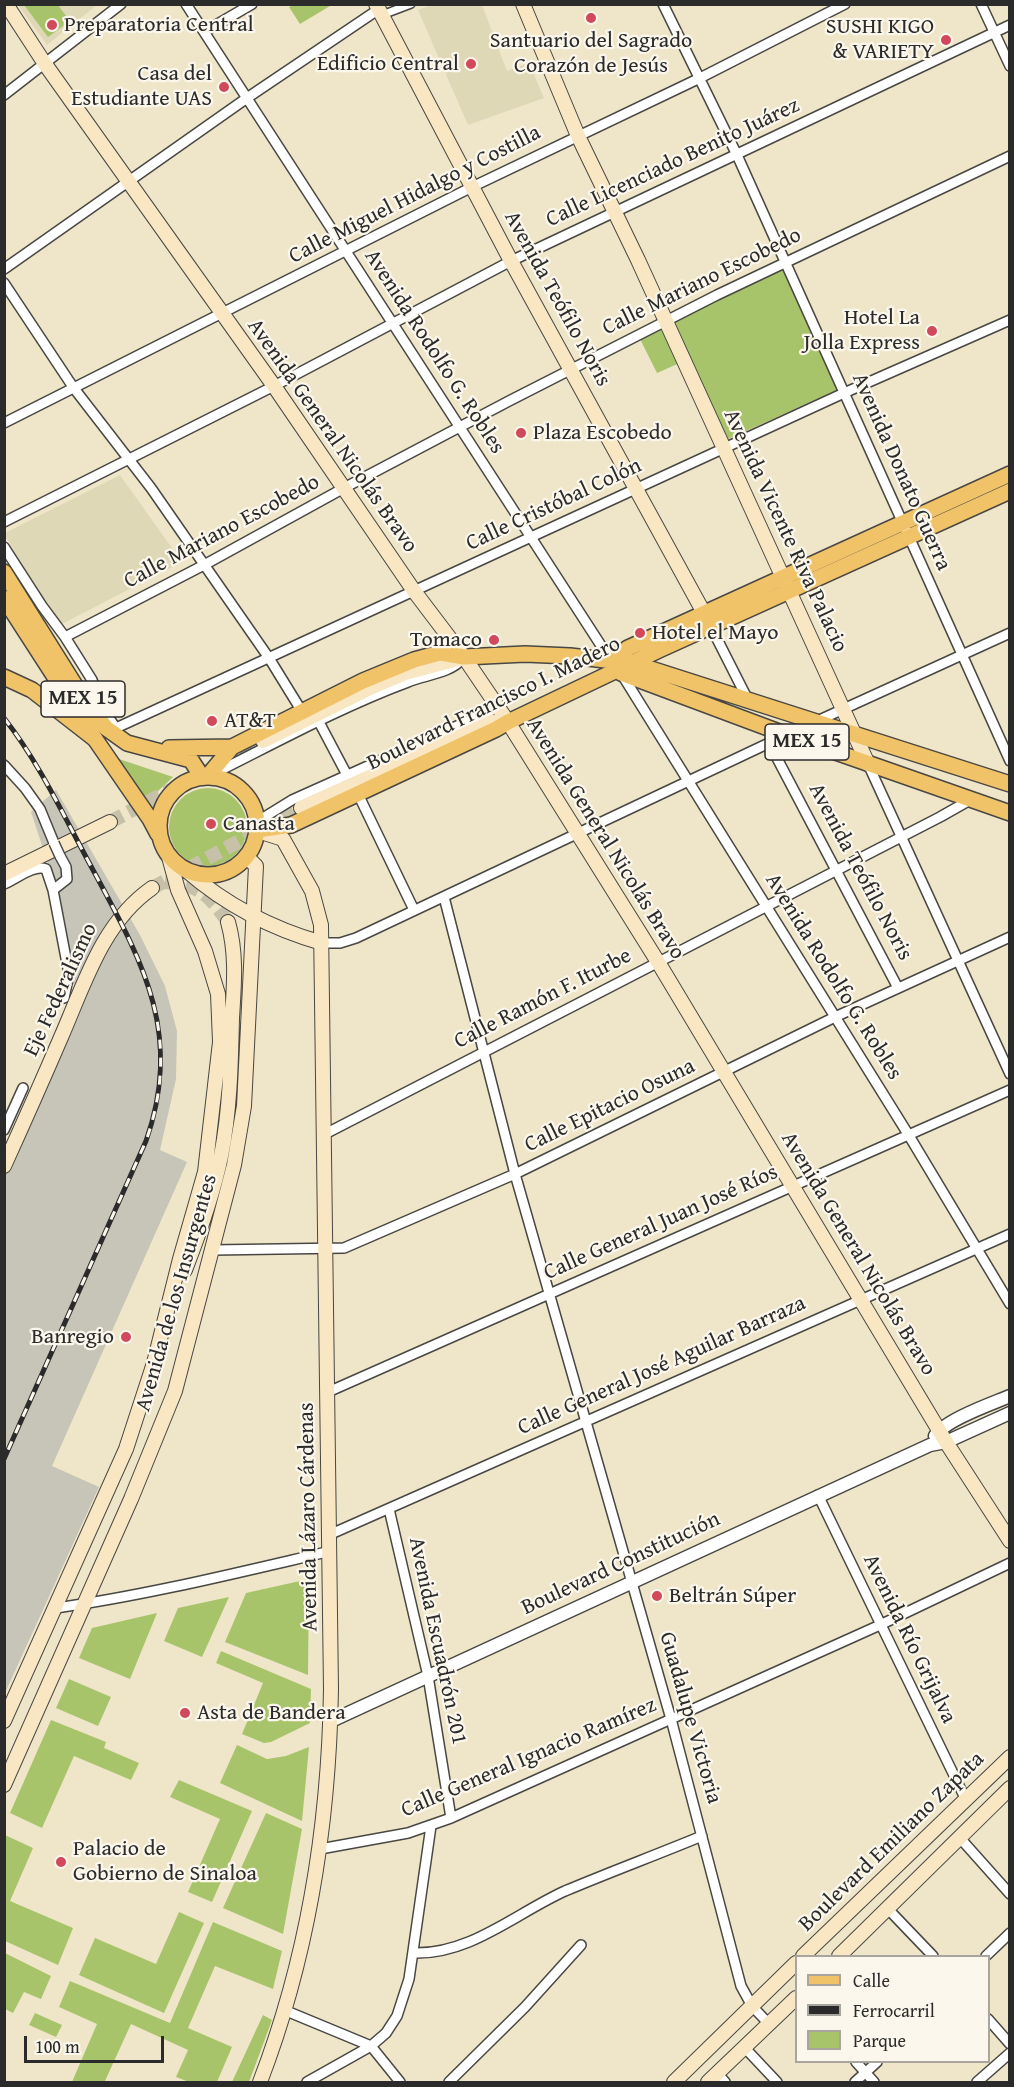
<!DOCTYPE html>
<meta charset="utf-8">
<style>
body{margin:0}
#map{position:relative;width:1014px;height:2087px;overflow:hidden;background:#efe6c9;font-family:"Gentium Book Plus",serif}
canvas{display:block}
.frame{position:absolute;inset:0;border:6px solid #2b2b2b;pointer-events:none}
.legend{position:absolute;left:795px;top:1955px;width:195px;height:108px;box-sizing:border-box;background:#fbf7ec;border:2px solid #a8a59f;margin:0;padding:8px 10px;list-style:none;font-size:18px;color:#2b2b2b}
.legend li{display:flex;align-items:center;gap:12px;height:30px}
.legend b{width:30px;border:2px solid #a8a59f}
.scale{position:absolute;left:24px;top:2036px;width:140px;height:27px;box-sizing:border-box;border:3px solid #2b2b2b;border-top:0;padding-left:8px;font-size:18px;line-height:21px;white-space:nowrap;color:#2b2b2b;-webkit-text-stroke:4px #fbf7ec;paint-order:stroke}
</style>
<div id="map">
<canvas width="1014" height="2087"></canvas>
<div class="frame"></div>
<ul class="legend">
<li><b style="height:8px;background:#f0c369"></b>Calle</li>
<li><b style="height:8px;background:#2b2b2b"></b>Ferrocarril</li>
<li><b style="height:16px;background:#a8c46b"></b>Parque</li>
</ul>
<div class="scale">100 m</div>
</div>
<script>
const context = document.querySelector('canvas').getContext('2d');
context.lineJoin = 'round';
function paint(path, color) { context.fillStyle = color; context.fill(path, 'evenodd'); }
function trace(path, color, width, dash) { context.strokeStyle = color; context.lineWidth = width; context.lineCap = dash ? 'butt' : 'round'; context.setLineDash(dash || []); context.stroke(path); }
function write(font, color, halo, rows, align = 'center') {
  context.font = font + ' "Gentium Book Plus",serif'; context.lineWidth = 4.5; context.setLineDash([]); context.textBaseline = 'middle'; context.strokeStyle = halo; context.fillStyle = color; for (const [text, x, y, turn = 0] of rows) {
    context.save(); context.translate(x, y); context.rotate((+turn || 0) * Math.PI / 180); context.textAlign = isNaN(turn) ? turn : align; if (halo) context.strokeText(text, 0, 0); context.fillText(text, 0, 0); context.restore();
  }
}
const built = new Path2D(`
 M 18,5 L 97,5 L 47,45 Z
 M 432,5 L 482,5 L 507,71 L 529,63 L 544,98 L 468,125 L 418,10 Z
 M 120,475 L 182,562 L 60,625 L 5,536 L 5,533 Z`);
const industrial = new Path2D(`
 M 56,790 L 140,935 L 165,986 L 177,1031 L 176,1079 L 160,1150 L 187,1162 L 52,1466 L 99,1487 L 5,1693 L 5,1149 L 74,986 L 61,903 L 31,812 Z`);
const green = new Path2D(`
 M 24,5 L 58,5 L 70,21 L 48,37 Z
 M 293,5 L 329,4 L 330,6 L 300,24 L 289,7 Z
 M 783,268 L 837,390 L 728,439 L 670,324 Z
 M 661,328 L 682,362 L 657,373 L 640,339 Z
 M 110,756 L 173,777 L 158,791 L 150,813 Z
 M169 827a39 39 0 1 1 78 0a39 39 0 1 1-78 0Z
 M 309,1579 L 308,1675 L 225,1642 L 246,1593 Z
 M 229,1597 L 202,1657 L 164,1641 L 178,1608 Z
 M 157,1613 L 130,1679 L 79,1658 L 92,1628 Z
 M 221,1651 L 311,1689 L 310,1723 L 271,1742 L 264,1743 L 242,1734 L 263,1683 L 216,1663 Z
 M 69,1679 L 111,1697 L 98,1726 L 56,1708 Z
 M 51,1720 L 106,1742 L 104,1748 L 139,1763 L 131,1780 L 74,1756 L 42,1828 L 10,1813 Z
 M 237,1745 L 267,1759 L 286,1756 L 309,1747 L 302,1821 L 220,1783 Z
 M 179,1780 L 252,1811 L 212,1902 L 188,1892 L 220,1819 L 170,1797 Z
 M 266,1813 L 302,1829 L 283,1934 L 223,1908 Z
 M 5,1835 L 33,1848 L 10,1901 L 73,1928 L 58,1965 L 5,1941 Z
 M 179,1912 L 204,1923 L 164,2013 L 79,1975 L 95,1938 L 156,1964 Z
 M 213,1922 L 282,1951 L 273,1989 L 215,1966 L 188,2028 L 232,2047 L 217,2082 L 189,2082 L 176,2077 L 188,2050 L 131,2024 L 105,2081 L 107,2082 L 72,2082 L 97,2024 L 59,2007 L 70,1981 L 170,2023 Z
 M 5,1953 L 51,1976 L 41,1999 L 24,1992 L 13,2013 L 5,2009 Z
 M 35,2013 L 62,2025 L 56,2037 L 29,2025 Z
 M 263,2015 L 272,2020 L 249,2082 L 232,2082 Z`);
const secondaryTunnel = new Path2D(`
 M 110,822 L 263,741
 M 165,882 C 200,885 208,894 228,922
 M 152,888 L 301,808`);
const pedestrian = new Path2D(`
 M 382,15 L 411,4`);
const minor = new Path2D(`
 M 186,4 L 611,661
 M 663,4 L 737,155 L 1010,761
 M 981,4 L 1010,66
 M 204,32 L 252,4
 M 4,95 L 121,4
 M 4,269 L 247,98 L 379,9
 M 4,283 L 73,387 L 151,488 L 269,658 L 301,710
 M 4,423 L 472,187 L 700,78 L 845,4
 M 4,522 L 274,386 L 511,261 L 1010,25
 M 4,547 L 42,606 L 65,637 L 92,680 L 104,711 L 116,728 L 844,393 L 1010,320
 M 711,627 L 748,700
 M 65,637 L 204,565 L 344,488 L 509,401 L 717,295 L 1010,156
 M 621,673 L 908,1134 L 1010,1304
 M 319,722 L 347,775
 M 815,722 L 1010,633
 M 769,743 L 898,988
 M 868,764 L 1010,1074
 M 4,765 L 25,788 L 40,809 L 54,843
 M 215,773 C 277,742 343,706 408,682 C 425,675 451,673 462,659
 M 358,794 L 414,910
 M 258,821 L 292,800 L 497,708
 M 60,856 L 66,867 L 67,879 L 53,890 L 69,974 L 64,998
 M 4,884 C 16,879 34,864 46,869 L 53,890
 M 444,897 L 515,1174 L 671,1719 L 741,1986 L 752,2006 L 769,2024
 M 322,943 L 340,943 L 356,938 L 786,735
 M 4,1130 L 23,1088
 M 325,1134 L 940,817 L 970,800
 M 213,1250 L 344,1248 L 515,1174 L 835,1017 L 1010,937
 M 328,1392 L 1010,1090
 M 818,1495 L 966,1800
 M 389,1509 L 428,1676 L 451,1818
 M 331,1534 L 1010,1234
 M 56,1608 C 148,1595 240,1572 331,1551
 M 960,1838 L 1010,1894
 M 320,1849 L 408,1833 L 451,1818 L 880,1625 L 1010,1563
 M 888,1909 L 933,1956
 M 413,1953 C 470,1955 516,1913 565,1891 C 610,1872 656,1855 702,1836
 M 986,1956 L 1010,1933
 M 284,2010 L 371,2046 L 400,2082
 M 988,2019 L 1010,2044
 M 745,2048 L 777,2082
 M 856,2062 L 874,2082
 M 718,2074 L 725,2082
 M 307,2082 L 371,2046 L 386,2033 L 397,2016 L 409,1979 L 431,1826
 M 449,2082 L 525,2007 L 581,1945
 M 855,2082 L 877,2062
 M 977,2082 L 1010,2053`);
const tertiary = new Path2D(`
 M 935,1436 C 945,1420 991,1404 1010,1396
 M 331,1721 L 930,1445 L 946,1442 L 1010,1413`);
const secondary = new Path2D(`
 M 6,4 L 45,64 L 274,386 L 414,591 L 464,657 L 508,722 L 658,962 L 946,1442 L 1010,1541
 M 376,4 L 511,261 L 704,613
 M 523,4 L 578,136 L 638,260 L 868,764
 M 263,741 L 372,687 L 405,673 L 462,658
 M 301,808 L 492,722 L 508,722
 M 258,831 L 283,839 L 312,891 L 321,925 L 331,1689 C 329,1824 308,1957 260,2082
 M 187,871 C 226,905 273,929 322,943
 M 4,874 L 110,822
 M 4,1166 C 24,1122 43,1079 62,1035 C 85,982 103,922 152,888
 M 185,1270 C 199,1234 213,1195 221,1156 C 230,1111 231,1064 232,1018 C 234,986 237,954 228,922
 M 4,1721 L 126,1449 L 154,1363 L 180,1259 L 205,1172 L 220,1042 L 218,994 L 205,951 L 178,890 L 169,857
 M 4,1785 L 131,1499 L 175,1391 L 234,1165 L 244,1106 L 256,866 L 247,857
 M 803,1956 L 1010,1757
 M 839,1956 L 1010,1788
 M 674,2082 L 796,1963
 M 708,2082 L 796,1998`);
const primary = new Path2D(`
 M 4,572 L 86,703 L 106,728 L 127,743 L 191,760 L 202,777
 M 4,598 L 95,739 L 150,819 L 158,834
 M 611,661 L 628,648 L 1010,474
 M 614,666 L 621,673 L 787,735 L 1010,813
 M 169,748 L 232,747
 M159 826a49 49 0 1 1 98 0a49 49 0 1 1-98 0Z
 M 207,777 L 232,747 L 363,681 L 414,660 L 440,653 L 464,657 L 525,654 L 570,656 L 632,663 L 1010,784
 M 258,830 L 291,825 L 496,729 L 508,722 L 659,650 L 1010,491`);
const trunk = new Path2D(`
 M 4,677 L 32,690 L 95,739`);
const rail = new Path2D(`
 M 4,718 C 37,760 60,808 85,855 C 137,953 186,1027 146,1141 L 4,1459`);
const minorBridge = new Path2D(`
 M 54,843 L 60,856`);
const markers = [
 [591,18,6,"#d1495b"],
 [52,25,6,"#d1495b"],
 [946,40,6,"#d1495b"],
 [471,64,6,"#d1495b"],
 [224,87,6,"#d1495b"],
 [932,331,6,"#d1495b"],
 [521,433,6,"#d1495b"],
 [640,633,6,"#d1495b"],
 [494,640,6,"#d1495b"],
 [212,721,6,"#d1495b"],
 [211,824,6,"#d1495b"],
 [126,1337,6,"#d1495b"],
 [657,1596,6,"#d1495b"],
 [185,1713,6,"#d1495b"],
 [61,1862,6,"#d1495b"]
];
const shields = [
 [83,699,84],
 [807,742,84]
];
const shieldNames = [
 ["MEX 15",83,699],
 ["MEX 15",807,742]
];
const poiNames = [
 ["Preparatoria Central",64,25],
 ["SUSHI KIGO",934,27,"right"],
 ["& VARIETY",934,52,"right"],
 ["Santuario del Sagrado",591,41,"center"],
 ["Corazón de Jesús",591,66,"center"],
 ["Edificio Central",459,64,"right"],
 ["Casa del",212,74,"right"],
 ["Estudiante UAS",212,99,"right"],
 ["Hotel La",920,318,"right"],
 ["Jolla Express",920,343,"right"],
 ["Plaza Escobedo",533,433],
 ["Hotel el Mayo",652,633],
 ["Tomaco",482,640,"right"],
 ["AT&T",224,721],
 ["Canasta",223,824],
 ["Banregio",114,1337,"right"],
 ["Beltrán Súper",669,1596],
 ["Asta de Bandera",197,1713],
 ["Palacio de",73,1849],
 ["Gobierno de Sinaloa",73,1874]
];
const streetNames = [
 ["Calle Licenciado Benito Juárez",673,163,-25],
 ["Calle Miguel Hidalgo y Costilla",415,195,-27],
 ["Calle Mariano Escobedo",702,282,-26],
 ["Avenida Teófilo Noris",557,299,61],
 ["Avenida Rodolfo G. Robles",434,352,57],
 ["Avenida General Nicolás Bravo",332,436,55],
 ["Avenida Donato Guerra",901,472,66],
 ["Calle Cristóbal Colón",554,505,-25],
 ["Avenida Vicente Riva Palacio",785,531,65],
 ["Calle Mariano Escobedo",222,532,-28],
 ["Boulevard Francisco I. Madero",494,704,-26],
 ["Avenida General Nicolás Bravo",605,839,58],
 ["Avenida Teófilo Noris",860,872,62],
 ["Avenida Rodolfo G. Robles",833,977,58],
 ["Eje Federalismo",61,990,-65],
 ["Calle Ramón F. Iturbe",543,999,-27],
 ["Calle Epitacio Osuna",610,1106,-26],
 ["Calle General Juan José Ríos",661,1223,-24],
 ["Avenida General Nicolás Bravo",858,1254,59],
 ["Avenida de los Insurgentes",177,1293,-74],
 ["Calle General José Aguilar Barraza",662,1366,-24],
 ["Avenida Lázaro Cárdenas",309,1517,-91],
 ["Boulevard Constitución",621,1564,-25],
 ["Avenida Río Grijalva",909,1639,64],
 ["Avenida Escuadrón 201",437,1641,78],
 ["Guadalupe Victoria",690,1718,74],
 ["Calle General Ignacio Ramírez",529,1758,-23],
 ["Boulevard Emiliano Zapata",892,1842,-44]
];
paint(built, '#dfd8b7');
paint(industrial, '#c6c5b8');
paint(green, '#a8c46b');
trace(secondaryTunnel, '#c8c1a9', 14, [14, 7]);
trace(pedestrian, '#484743', 10);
trace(minor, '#484743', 12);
trace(tertiary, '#484743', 15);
trace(secondary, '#484743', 16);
trace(primary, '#484743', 18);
trace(trunk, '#484743', 18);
trace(pedestrian, '#fff', 7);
trace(minor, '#fff', 9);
trace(tertiary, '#fff', 12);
trace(secondary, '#f9e7c3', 14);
trace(primary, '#f0c369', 15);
trace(trunk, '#f0c369', 15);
trace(rail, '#2b2b2b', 5);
trace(rail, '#fbf7ec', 3, [9]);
trace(minorBridge, '#484743', 12, []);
trace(minorBridge, '#fff', 9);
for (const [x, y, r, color] of markers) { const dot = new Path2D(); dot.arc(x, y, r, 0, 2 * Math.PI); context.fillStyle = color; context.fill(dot); trace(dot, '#fbf7ec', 2); }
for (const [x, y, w] of shields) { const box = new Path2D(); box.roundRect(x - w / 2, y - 18, w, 36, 4.5); context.fillStyle = '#fbf7ec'; context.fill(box); trace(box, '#2b2b2b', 1.5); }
write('bold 21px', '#2b2b2b', null, shieldNames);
write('22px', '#2b2b2b', '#fbf7ec', poiNames, 'left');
write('22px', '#2b2b2b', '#fbf7ec', streetNames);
</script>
